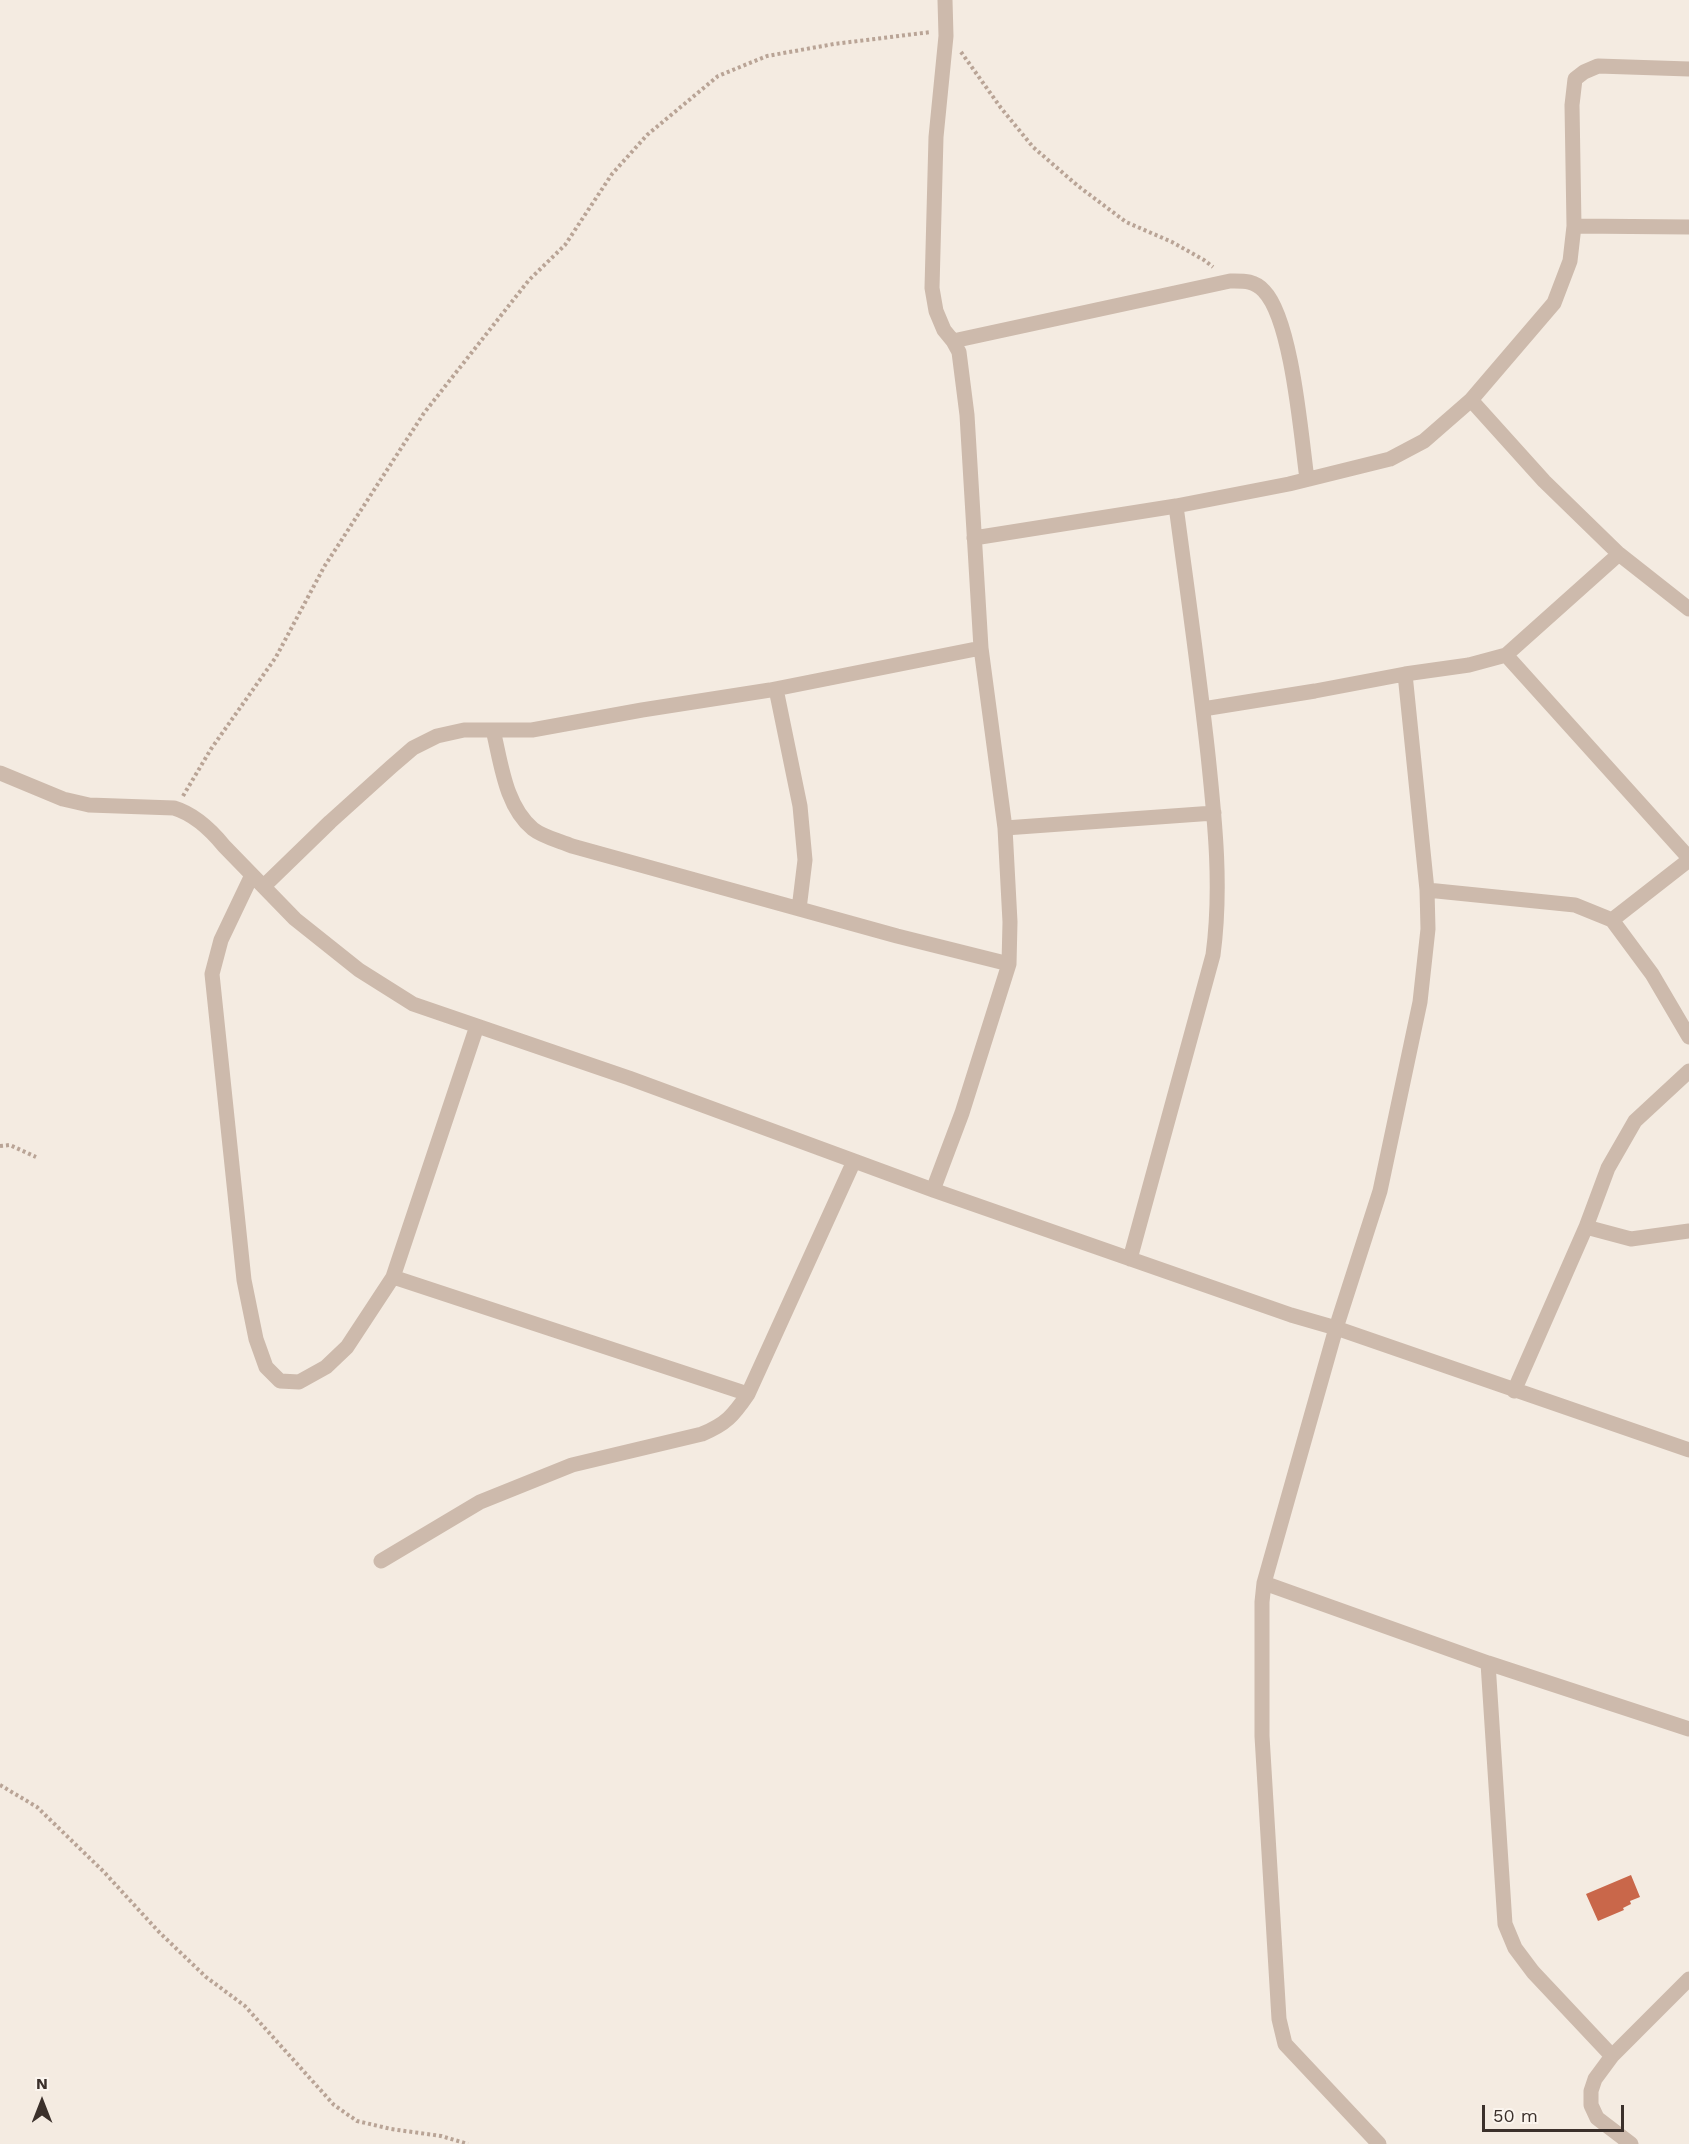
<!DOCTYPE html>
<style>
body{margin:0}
#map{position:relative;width:1689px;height:2144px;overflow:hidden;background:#f4ebe1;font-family:"Work Sans",sans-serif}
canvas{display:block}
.north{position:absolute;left:12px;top:2072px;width:60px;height:60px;-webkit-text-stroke:4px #fbf5ee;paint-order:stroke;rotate:0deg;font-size:16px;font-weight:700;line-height:24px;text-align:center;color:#3b302b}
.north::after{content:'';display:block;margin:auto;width:21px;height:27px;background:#3b302b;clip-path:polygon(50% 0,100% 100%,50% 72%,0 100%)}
.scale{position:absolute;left:1482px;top:2105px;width:142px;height:27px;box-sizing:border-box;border:3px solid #3b302b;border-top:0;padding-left:8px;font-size:18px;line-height:21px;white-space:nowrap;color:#3b302b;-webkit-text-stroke:4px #fbf5ee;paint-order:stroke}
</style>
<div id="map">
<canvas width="1689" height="2144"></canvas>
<div class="north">N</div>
<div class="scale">50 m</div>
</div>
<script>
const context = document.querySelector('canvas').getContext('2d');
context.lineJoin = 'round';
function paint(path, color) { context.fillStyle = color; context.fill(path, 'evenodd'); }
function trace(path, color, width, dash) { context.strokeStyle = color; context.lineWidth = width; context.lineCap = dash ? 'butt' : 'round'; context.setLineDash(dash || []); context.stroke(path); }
const building = new Path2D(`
 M 1631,1875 L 1640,1897 L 1630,1901 L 1631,1904 L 1623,1908 L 1624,1910 L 1598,1921 L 1586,1894 Z`);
const path = new Path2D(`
 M 961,52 L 1001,108 L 1033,147 L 1078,186 L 1126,222 L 1172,242 L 1204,260 L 1213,267
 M 183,796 L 211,749 L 276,657 L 324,567 L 424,413 L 529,280 L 565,245 L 612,174 L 647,135 L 718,76 L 767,56 L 834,44 L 931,32
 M 0,1146 L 10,1145 L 36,1157
 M 0,1785 L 37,1807 L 104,1872 L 159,1932 L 206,1977 L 245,2006 L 334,2105 L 357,2121 L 391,2129 L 441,2136 L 468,2144`);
const minor = new Path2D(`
 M 1574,226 L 1689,227
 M 953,341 L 1230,281 C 1243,281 1254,280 1264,291 C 1292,320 1301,436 1307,479
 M 1471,400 L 1544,481 L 1619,554 L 1689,609
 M 974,538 L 1176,506 L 1289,484 L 1390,459 L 1424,441 L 1471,400 L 1554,303 L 1570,261 L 1574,226 L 1572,105 L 1575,79 L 1584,72 L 1598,66 L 1689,69
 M 1506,655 L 1689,858
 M 776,689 L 800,806 L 805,860 L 799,909
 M 1203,709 L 1315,691 L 1405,674 L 1469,665 L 1506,655 L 1619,554
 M 493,730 C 501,762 505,806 533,829 C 543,837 560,841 572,846 L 897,936 L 1009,964
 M 0,773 L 63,799 L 89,805 L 174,808 C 194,814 211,830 224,846 L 295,919 L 359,970 L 413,1004 L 629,1078 L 933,1190 L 1291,1315 L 1336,1328 L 1689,1450
 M 1005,828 L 1214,813
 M 252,875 L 221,940 L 212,974 L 244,1280 L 256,1339 L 266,1367 L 280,1381 L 299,1382 L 326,1367 L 347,1347 L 393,1277 L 477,1026
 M 264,886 L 330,822 L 391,767 L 413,748 L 437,736 L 464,730 L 532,730 L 642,710 L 770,690 L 981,648
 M 1427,890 L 1575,905 L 1612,920 L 1652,974 L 1689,1037
 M 1612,920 L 1689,860
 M 933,1190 L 962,1113 L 1009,964 L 1010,922 L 1005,828 L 981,648 L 967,415 L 959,352 L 953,341 L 944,330 L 936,311 L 932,288 L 936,137 L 946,36 L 945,0
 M 1586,1227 L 1631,1239 L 1689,1231
 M 1130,1259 L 1213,955 C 1222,888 1215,822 1208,755 C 1199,672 1187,589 1176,506
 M 393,1277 L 748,1394
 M 1514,1391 L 1586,1227 L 1608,1168 L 1635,1121 L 1689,1071
 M 381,1561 L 480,1502 L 572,1465 L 702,1434 C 726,1424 733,1416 748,1394 L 854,1161
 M 1264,1583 L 1488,1663 L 1689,1729
 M 1488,1663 L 1505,1924 L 1515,1948 L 1533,1972 L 1612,2056
 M 1379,2144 L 1285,2044 L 1279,2019 L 1262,1736 L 1262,1602 L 1264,1583 L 1336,1328 L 1380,1191 L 1420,1002 L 1428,929 L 1427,890 L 1405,674
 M 1631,2144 L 1597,2118 L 1591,2105 L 1591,2091 L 1595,2079 L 1612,2056 L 1689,1979`);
paint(building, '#c9674a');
trace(path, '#b9a496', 4, [3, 3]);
trace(minor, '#cdbaac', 15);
</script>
